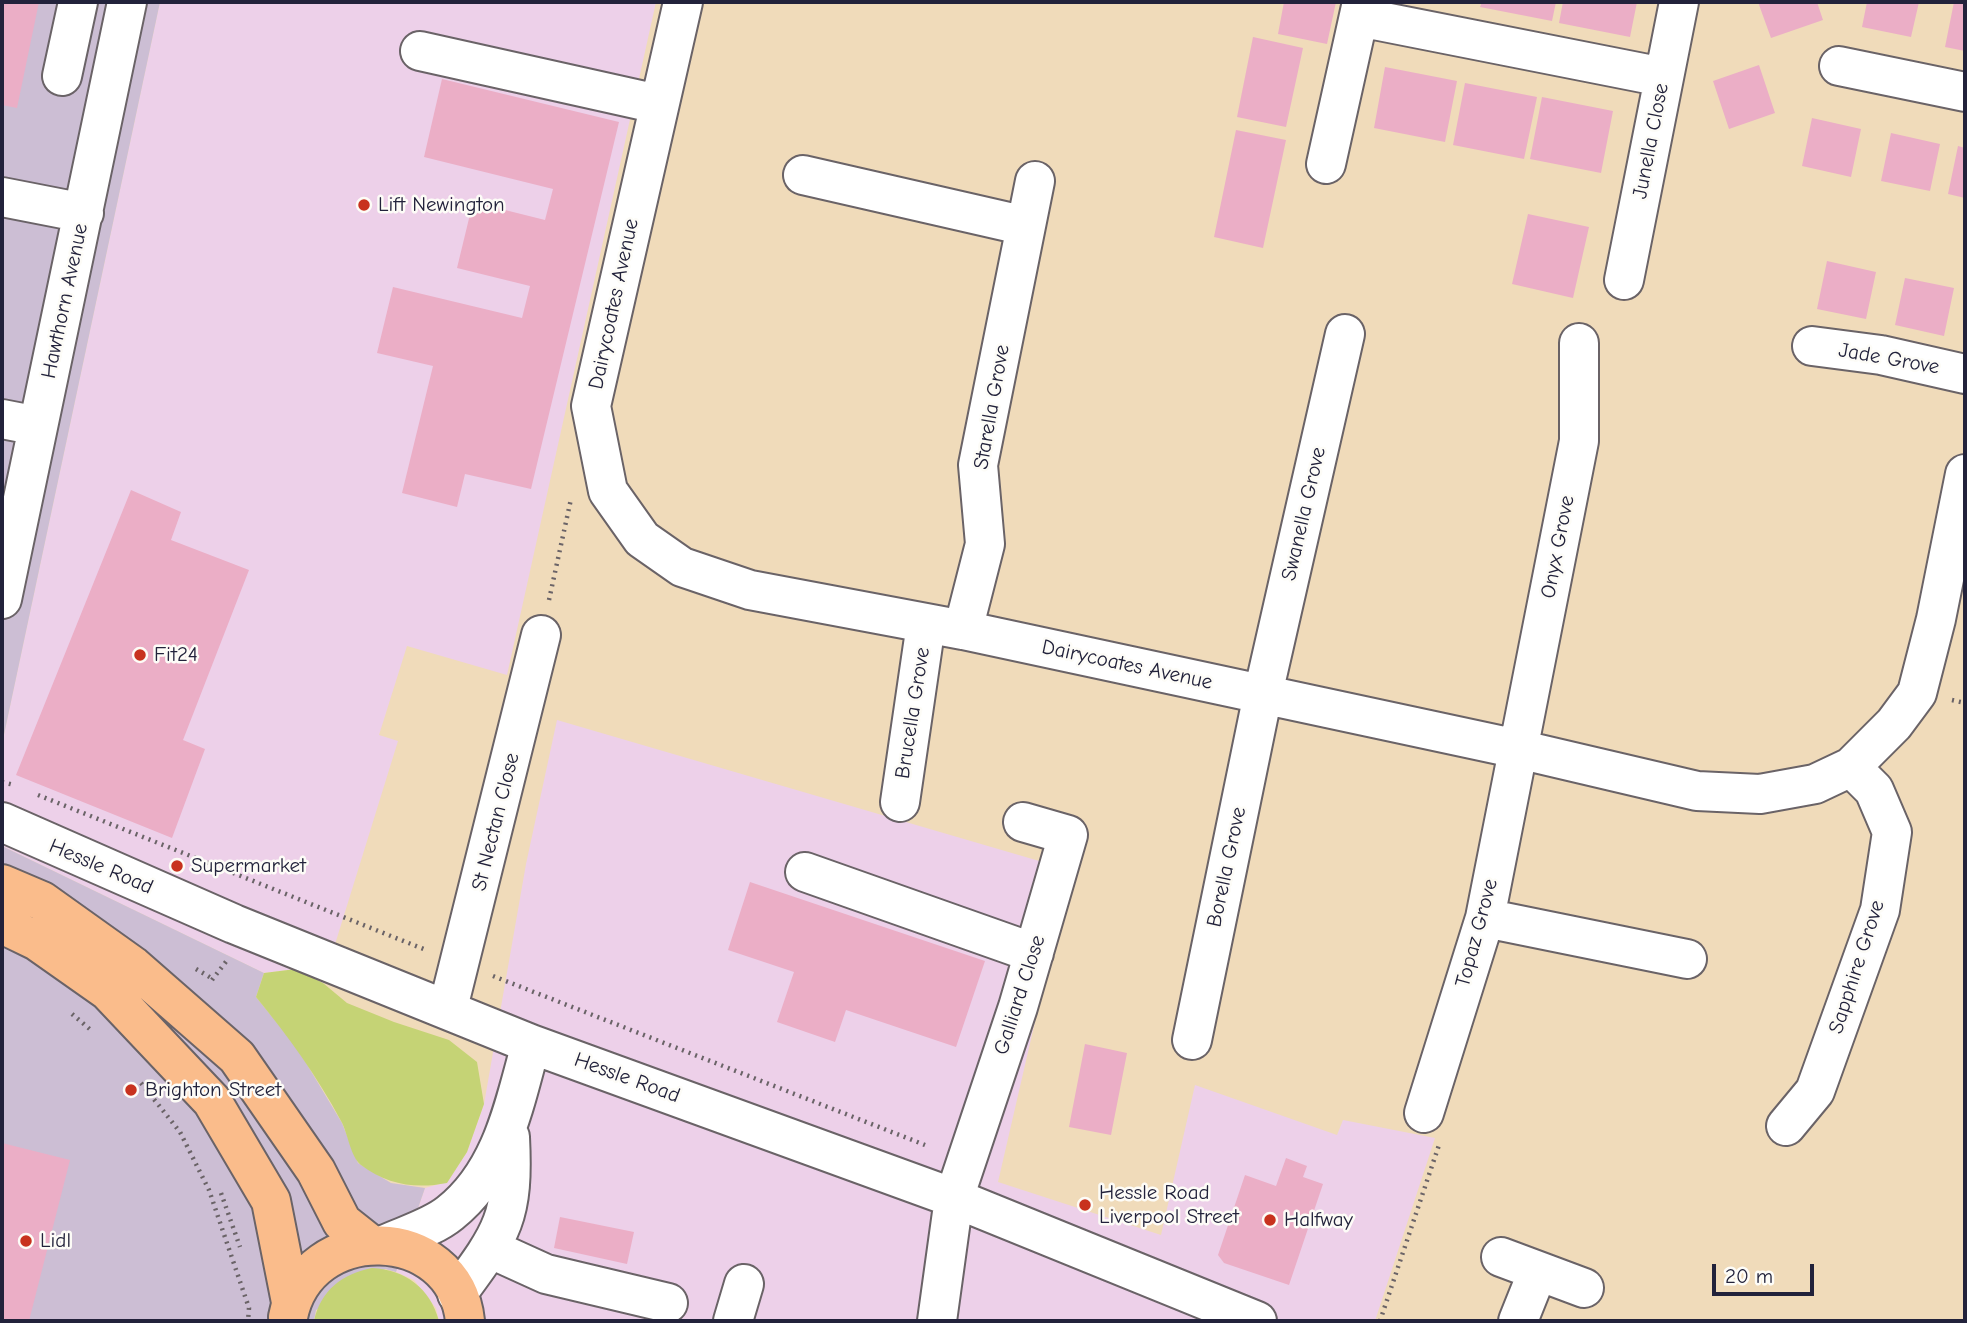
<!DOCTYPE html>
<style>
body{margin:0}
#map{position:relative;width:1967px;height:1323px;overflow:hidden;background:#f0dbba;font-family:"Comic Neue",sans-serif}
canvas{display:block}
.frame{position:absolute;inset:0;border:4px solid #22223b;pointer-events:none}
.scale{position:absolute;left:1712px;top:1264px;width:102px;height:32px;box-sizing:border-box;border:4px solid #22223b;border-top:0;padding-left:9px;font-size:21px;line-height:24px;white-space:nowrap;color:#22223b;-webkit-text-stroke:5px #fdfcf7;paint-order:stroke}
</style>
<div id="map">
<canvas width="1967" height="1323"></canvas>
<div class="frame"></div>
<div class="scale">20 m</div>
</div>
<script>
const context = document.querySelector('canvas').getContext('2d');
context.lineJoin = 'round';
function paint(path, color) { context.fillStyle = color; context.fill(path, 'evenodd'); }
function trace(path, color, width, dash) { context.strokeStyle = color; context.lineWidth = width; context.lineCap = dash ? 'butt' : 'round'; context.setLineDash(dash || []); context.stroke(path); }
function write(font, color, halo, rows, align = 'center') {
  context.font = font + ' "Comic Neue",sans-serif'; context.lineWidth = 5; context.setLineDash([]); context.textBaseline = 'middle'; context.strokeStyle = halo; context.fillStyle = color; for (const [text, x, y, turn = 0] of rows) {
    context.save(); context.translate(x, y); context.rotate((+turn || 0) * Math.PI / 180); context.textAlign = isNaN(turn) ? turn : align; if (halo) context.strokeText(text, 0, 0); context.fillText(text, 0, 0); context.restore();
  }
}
const built = new Path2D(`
 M 160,2 L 656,2 L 507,675 L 407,646 L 379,735 L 398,741 L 323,983 L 296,969 L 264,973 L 2,846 L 2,744 Z
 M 557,720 L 1070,870 L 998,1182 L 1161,1235 L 1195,1085 L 1337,1135 L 1343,1120 L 1435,1138 L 1375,1321 L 439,1321 L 436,1308 L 414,1280 L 396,1272 L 425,1188 L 447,1182 L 467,1152 L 484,1104 L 526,864 Z`);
const industrial = new Path2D(`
 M 2,2 L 160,2 L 2,744 Z
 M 2,846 L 264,973 L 256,997 L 296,1046 L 342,1123 L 358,1163 L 391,1183 L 425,1188 L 396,1272 L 385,1269 L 316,1310 L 314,1321 L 2,1321 Z`);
const green = new Path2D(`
 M 296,969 L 323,983 L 347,1003 L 394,1022 L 449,1040 L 477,1062 L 484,1104 L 467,1152 L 447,1183 C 416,1189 387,1185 361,1165 C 350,1156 348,1133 341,1121 C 317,1076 288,1036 256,997 L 264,973 Z
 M 372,1268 C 406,1270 430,1288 439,1321 L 314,1321 C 321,1290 342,1274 372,1268 Z`);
const building = new Path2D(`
 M 2,2 L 39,2 L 17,108 L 2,105 Z
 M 1284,2 L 1336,2 L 1327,44 L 1278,34 Z
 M 1482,2 L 1556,2 L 1552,21 L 1480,7 Z
 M 1563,2 L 1637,2 L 1630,37 L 1559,23 Z
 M 1758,2 L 1817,2 L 1823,20 L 1771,38 Z
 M 1867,2 L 1919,2 L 1911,37 L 1862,27 Z
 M 1954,2 L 1965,2 L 1965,51 L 1945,47 Z
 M 1253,37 L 1303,48 L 1286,127 L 1237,117 Z
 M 1759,65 L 1775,113 L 1729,129 L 1713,81 Z
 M 1385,67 L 1457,81 L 1445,142 L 1374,128 Z
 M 442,79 L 619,122 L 531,489 L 465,474 L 457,507 L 402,493 L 433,366 L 377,353 L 393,287 L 522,318 L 530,286 L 457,268 L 473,202 L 545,220 L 553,189 L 424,157 Z
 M 1465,83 L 1537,97 L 1524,159 L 1453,145 Z
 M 1542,97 L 1613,111 L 1601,173 L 1530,159 Z
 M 1812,118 L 1861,129 L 1851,177 L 1802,166 Z
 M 1236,130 L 1286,140 L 1263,248 L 1214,237 Z
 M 1891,133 L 1940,144 L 1930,191 L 1881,181 Z
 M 1958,146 L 1965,148 L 1965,198 L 1948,194 Z
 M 1528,214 L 1589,227 L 1573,298 L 1512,284 Z
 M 1827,261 L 1876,272 L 1866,319 L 1817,309 Z
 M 1905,278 L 1954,288 L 1944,336 L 1895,325 Z
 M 131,490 L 181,512 L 171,540 L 249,570 L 183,740 L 205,749 L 172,838 L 16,775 Z
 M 750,882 L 985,961 L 956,1047 L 846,1010 L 835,1042 L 777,1022 L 794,972 L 728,950 Z
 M 1085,1044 L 1127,1053 L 1111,1135 L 1069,1127 Z
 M 2,1143 L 70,1160 L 29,1321 L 2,1321 Z
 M 1286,1158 L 1307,1166 L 1303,1177 L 1323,1184 L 1289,1285 L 1224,1263 L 1218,1255 L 1245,1175 L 1276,1186 Z
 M 560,1217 L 634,1232 L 627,1264 L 554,1248 Z`);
const path = new Path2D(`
 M 549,600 L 571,499
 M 1952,700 L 1965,703
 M 2,782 L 14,785
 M 38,795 L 426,950
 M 196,969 L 213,979
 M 493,976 L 925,1145
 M 212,980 L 228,959
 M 72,1014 L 92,1031
 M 141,1083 L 180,1132 L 209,1190 L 249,1308 L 248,1321
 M 221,1193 L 240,1247
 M 1380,1321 L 1439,1145`);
const minor = new Path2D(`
 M 683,2 L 591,406 L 608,491 L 642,539 L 682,567 L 750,590 L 963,630 L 1518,749 L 1697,791 L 1760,794 L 1815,784 L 1851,767 L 1894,724 L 1917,693 L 1936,619 L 1965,474
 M 1359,17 L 1663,77
 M 420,51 L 658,104
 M 1839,66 L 1965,92
 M 62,76 L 78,2
 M 1326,164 L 1362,2
 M 803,175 L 1026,226
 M 2,197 L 84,213
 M 1624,280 L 1679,2
 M 1812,346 L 1881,355 L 1965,374
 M 2,419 L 38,426
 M 2,599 L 127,2
 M 963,630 L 985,544 L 978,465 L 1035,181
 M 900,802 L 926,624
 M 2,822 L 234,924 L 531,1044 L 954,1198 L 1257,1321
 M 805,872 L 1034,953
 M 1485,918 L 1687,959
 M 448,1008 L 541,635
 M 1192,1040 L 1263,694 L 1345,334
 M 1424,1113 L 1485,918 L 1579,441 L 1579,343
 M 1786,1126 L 1815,1091 L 1880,910 L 1892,832 L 1874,790 L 1851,767
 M 386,1244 C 406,1235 433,1227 450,1213 C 502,1172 514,1105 531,1044
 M 491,1249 L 546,1274 L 668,1303
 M 1501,1257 L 1584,1288
 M 457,1294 C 503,1232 514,1217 510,1137
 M 733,1321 L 744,1284
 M 937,1321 L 954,1198 L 1018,1007 L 1068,835 L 1023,822
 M 1518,1321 L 1538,1271`);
const major = new Path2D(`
 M 2,884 L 42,901 L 133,966 L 237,1057 L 316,1171 L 342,1222 L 371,1245
 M 2,924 L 37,941 L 108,991 L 212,1101 L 271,1201 L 291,1302
 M 288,1317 C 307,1219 455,1223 465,1321`);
const markers = [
 [364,205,7,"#c8321e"],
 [140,655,7,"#c8321e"],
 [177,866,7,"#c8321e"],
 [131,1090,7,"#c8321e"],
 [1085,1205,7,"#c8321e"],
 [1270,1220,7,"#c8321e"],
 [26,1241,7,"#c8321e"]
];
const streetNames = [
 ["Junella Close",1651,141,-79],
 ["Hawthorn Avenue",65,301,-78],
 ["Dairycoates Avenue",614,304,-78],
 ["Jade Grove",1889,359,10],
 ["Starella Grove",992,407,-80],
 ["Swanella Grove",1304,514,-77],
 ["Onyx Grove",1558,547,-79],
 ["Dairycoates Avenue",1127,665,12],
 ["Brucella Grove",913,713,-81],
 ["St Nectan Close",496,822,-76],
 ["Hessle Road",101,867,23],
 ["Borella Grove",1227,867,-78],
 ["Topaz Grove",1477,933,-75],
 ["Sapphire Grove",1857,967,-72],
 ["Galliard Close",1020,995,-72],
 ["Hessle Road",627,1078,20]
];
const poiNames = [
 ["Lift Newington",378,205],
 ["Fit24",154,655],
 ["Supermarket",191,866],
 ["Brighton Street",145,1090],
 ["Hessle Road",1099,1193],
 ["Liverpool Street",1099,1217],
 ["Halfway",1284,1220],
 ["Lidl",40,1241]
];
paint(built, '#edd0e9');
paint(industrial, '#ccbed4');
paint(green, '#c5d375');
paint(building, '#ebaec6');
trace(minor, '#6a6367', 42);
trace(major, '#6a6367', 42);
trace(path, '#6a6367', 4.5, [2, 5]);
trace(minor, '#fff', 38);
trace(major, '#fabc8b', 38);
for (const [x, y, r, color] of markers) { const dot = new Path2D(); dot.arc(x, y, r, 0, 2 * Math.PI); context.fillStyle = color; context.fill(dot); trace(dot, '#fdfcf7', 2.5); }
write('21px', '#22223b', '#fdfcf7', streetNames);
write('21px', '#22223b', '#fdfcf7', poiNames, 'left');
</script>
